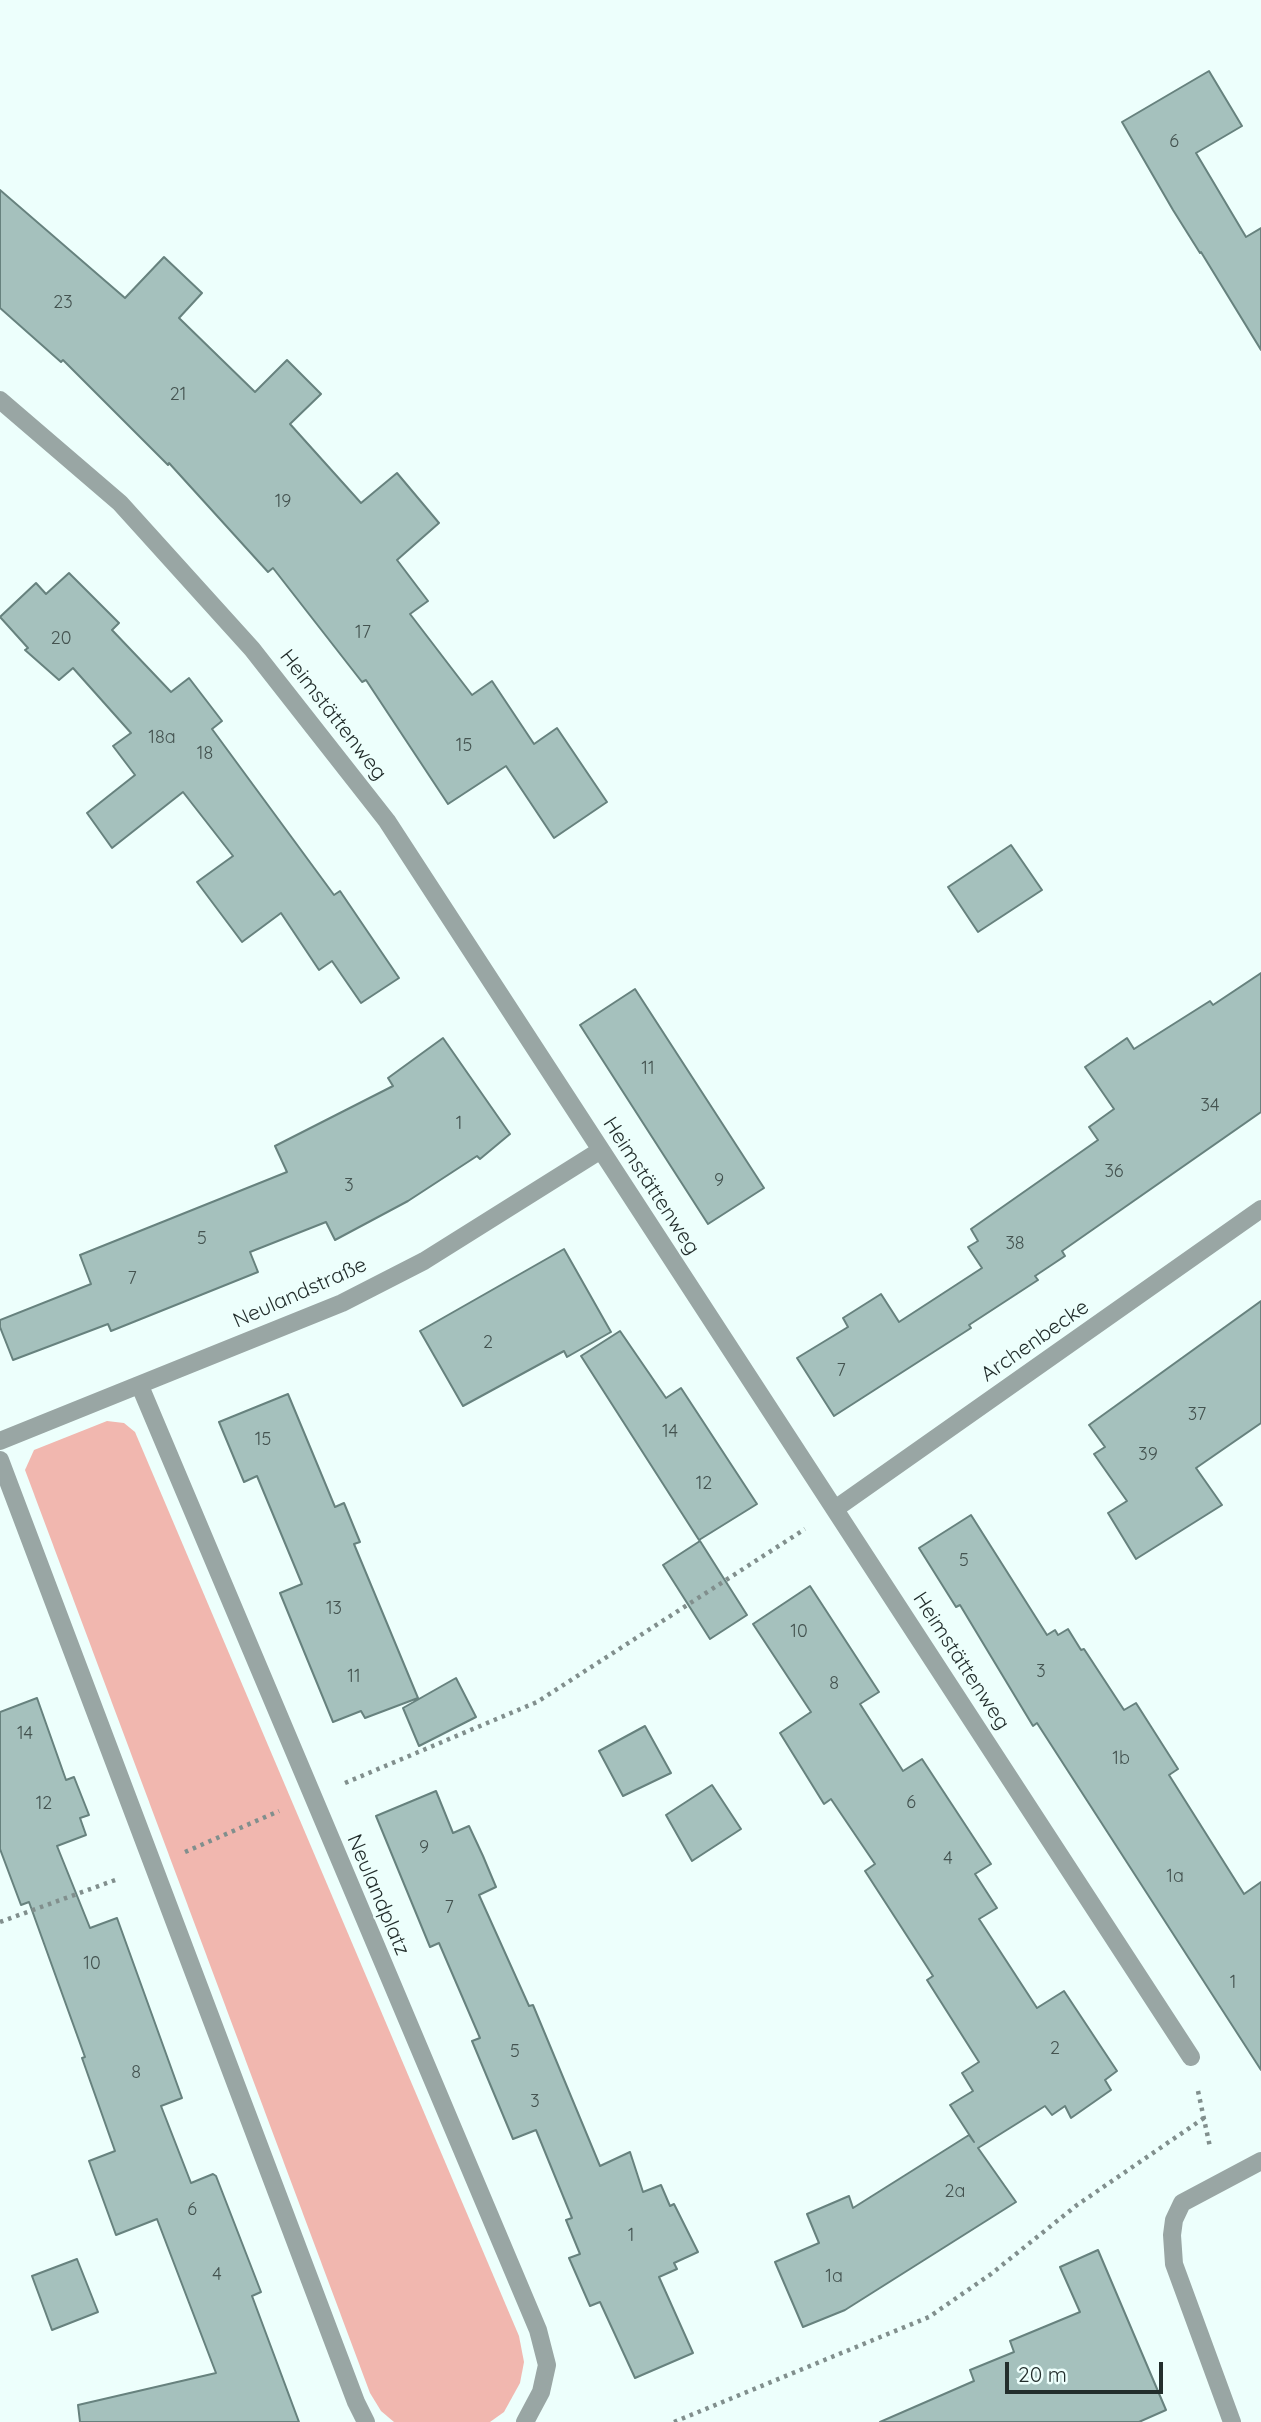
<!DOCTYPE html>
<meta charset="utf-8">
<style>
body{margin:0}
#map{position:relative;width:1261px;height:2422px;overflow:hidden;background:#edfffc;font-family:Quicksand,sans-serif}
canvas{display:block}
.scale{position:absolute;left:1005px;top:2362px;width:158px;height:32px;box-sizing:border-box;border:4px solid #232e2c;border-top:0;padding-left:9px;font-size:21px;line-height:24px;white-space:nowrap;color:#232e2c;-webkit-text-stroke:5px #edfffc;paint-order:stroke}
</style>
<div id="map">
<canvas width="1261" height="2422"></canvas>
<div class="scale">20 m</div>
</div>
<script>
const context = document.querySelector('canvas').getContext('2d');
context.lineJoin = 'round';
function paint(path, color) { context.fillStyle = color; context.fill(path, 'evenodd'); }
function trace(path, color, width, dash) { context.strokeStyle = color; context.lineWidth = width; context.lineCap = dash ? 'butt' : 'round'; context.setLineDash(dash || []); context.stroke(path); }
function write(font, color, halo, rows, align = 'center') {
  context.font = font + ' Quicksand,sans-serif'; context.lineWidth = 5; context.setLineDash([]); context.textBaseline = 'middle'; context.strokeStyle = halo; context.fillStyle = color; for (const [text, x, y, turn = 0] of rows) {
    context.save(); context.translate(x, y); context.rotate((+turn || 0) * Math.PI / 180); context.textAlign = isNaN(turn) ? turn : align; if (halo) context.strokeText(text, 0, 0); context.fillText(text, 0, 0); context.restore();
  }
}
const green = new Path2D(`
 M 107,1421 L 124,1423 L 135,1432 L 519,2336 L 524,2362 L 520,2383 L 504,2412 L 490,2422 L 394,2422 L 381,2411 L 370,2393 L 25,1470 L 34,1450 Z`);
const building = new Path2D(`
 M 1209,71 L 1242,126 L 1196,153 L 1246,237 L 1261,228 L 1261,350 L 1201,252 L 1200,253 L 1173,210 L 1122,122 Z
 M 0,190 L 125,298 L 164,257 L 202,293 L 179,318 L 255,392 L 287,360 L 321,394 L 290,424 L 361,503 L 397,473 L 439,523 L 397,560 L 428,601 L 410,614 L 472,695 L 492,681 L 534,744 L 557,728 L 607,802 L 554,838 L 506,766 L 448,804 L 366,680 L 362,682 L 273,568 L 268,572 L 169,463 L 168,465 L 63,360 L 61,362 L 0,308 Z
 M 69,573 L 119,623 L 112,630 L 171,692 L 189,678 L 222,721 L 212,729 L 334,895 L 340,891 L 399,978 L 361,1003 L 332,961 L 319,970 L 281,913 L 242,942 L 197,882 L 233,856 L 183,792 L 112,848 L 87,813 L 135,775 L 113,746 L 131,733 L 73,668 L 59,680 L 25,650 L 28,648 L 0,617 L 36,583 L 46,594 Z
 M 1011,845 L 1042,890 L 978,932 L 948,887 Z
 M 1261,973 L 1261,1112 L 1062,1251 L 1065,1256 L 1035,1276 L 1038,1280 L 969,1325 L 971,1328 L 834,1416 L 797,1358 L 848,1327 L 843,1318 L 881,1294 L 899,1322 L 982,1268 L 968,1247 L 978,1241 L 971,1229 L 1098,1140 L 1089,1127 L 1114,1109 L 1085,1067 L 1127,1038 L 1134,1049 L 1210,1001 L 1213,1005 Z
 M 635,989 L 764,1188 L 708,1224 L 580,1025 Z
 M 443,1038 L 510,1134 L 480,1159 L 477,1156 L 408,1201 L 335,1240 L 326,1222 L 250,1252 L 258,1272 L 111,1331 L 108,1324 L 13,1360 L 0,1327 L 0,1320 L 91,1284 L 80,1255 L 287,1172 L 275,1146 L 393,1086 L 388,1078 Z
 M 564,1249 L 611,1332 L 567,1357 L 564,1351 L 463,1406 L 420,1331 Z
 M 1261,1301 L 1261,1423 L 1196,1468 L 1222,1505 L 1136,1559 L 1108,1513 L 1127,1501 L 1094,1454 L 1105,1447 L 1089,1425 Z
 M 620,1331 L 666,1398 L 681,1388 L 757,1504 L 699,1540 L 581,1356 Z
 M 288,1394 L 335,1507 L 344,1503 L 360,1542 L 354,1544 L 418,1698 L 365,1718 L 361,1711 L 333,1722 L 280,1593 L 302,1584 L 257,1476 L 244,1482 L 219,1422 Z
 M 971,1515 L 1047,1635 L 1055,1630 L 1058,1635 L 1068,1629 L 1081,1650 L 1084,1649 L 1124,1710 L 1136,1703 L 1178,1769 L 1169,1775 L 1244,1894 L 1261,1882 L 1261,2070 L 1037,1723 L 1033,1726 L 960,1605 L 956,1607 L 919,1548 Z
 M 700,1541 L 747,1615 L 710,1639 L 663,1565 Z
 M 810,1586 L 879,1692 L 860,1704 L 903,1771 L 922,1759 L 991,1864 L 975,1874 L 997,1908 L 979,1919 L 1037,2008 L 1064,1991 L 1117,2071 L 1105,2080 L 1111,2090 L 1071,2118 L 1065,2106 L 1052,2115 L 1045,2106 L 978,2148 L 1016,2202 L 845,2310 L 803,2327 L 775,2262 L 819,2243 L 807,2214 L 849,2196 L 853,2208 L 969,2135 L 974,2142 L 950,2105 L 973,2091 L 962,2073 L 979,2062 L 927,1980 L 933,1976 L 865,1871 L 875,1864 L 831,1799 L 824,1804 L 780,1733 L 811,1712 L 753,1624 Z
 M 456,1678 L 476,1717 L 419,1746 L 403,1708 Z
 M 37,1698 L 66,1780 L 74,1777 L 89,1815 L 80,1818 L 86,1835 L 57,1846 L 90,1928 L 117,1918 L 182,2098 L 161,2106 L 191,2183 L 213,2174 L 216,2176 L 261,2292 L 252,2296 L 299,2422 L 80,2422 L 78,2405 L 216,2373 L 157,2219 L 116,2235 L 89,2161 L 115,2151 L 82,2058 L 85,2057 L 29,1902 L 21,1905 L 0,1849 L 0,1712 Z
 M 645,1726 L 671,1773 L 623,1796 L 599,1751 Z
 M 712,1785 L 741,1829 L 692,1861 L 666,1815 Z
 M 436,1791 L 453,1833 L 469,1826 L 483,1856 L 496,1887 L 479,1895 L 529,2006 L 533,2005 L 600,2166 L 630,2152 L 643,2192 L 661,2185 L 670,2206 L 674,2204 L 698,2252 L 674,2263 L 677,2269 L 659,2277 L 693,2353 L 635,2378 L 600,2302 L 590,2306 L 569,2258 L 580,2254 L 566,2220 L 572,2218 L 536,2130 L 513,2139 L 472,2041 L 480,2038 L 439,1943 L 430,1947 L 376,1816 Z
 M 1098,2250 L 1166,2410 L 1139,2422 L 880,2422 L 974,2381 L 970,2370 L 1014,2352 L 1010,2341 L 1080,2312 L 1060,2267 Z
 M 77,2259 L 98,2312 L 52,2330 L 32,2276 Z`);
const path = new Path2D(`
 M 345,1783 L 537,1702 L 805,1529
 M 185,1852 L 279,1811
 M 0,1922 L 118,1879
 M 1198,2091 L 1210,2147
 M 674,2422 L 929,2317 L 991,2274 L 1077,2205 L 1204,2118`);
const minor = new Path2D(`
 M 0,400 L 120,503 L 252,649 L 387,821 L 1191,2057
 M 140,1386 L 538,2330 L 547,2365 L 541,2392 L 525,2422
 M 0,1441 L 342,1303 L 424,1261 L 601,1150
 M 0,1460 L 356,2402 L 366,2422
 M 835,1509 L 1261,1209
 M 1232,2422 L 1174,2264 L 1172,2235 L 1174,2220 L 1182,2203 L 1261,2161`);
const numberNames = [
 ["6",1174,142],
 ["23",63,303],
 ["21",178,395],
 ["19",283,502],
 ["17",363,633],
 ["20",61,639],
 ["18a",162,738],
 ["15",464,746],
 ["18",205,754],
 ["11",648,1069],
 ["34",1210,1106],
 ["1",459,1124],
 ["36",1114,1172],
 ["9",719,1181],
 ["3",349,1186],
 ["5",202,1239],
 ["38",1015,1244],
 ["7",132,1279],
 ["2",488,1343],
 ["7",841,1371],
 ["37",1197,1415],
 ["14",670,1432],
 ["15",263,1440],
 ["39",1148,1455],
 ["12",704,1484],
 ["5",964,1561],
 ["13",334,1609],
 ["10",799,1632],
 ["3",1041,1672],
 ["11",354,1677],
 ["8",834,1684],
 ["14",25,1734],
 ["1b",1121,1759],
 ["6",911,1803],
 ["12",44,1804],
 ["9",424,1848],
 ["4",948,1859],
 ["1a",1175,1877],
 ["7",449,1908],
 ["10",92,1964],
 ["1",1233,1983],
 ["2",1055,2049],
 ["5",515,2052],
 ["8",136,2073],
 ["3",535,2102],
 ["2a",955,2192],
 ["6",192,2210],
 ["1",631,2236],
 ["4",217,2275],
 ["1a",834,2277]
];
const streetNames = [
 ["Heimstättenweg",333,715,52],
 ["Heimstättenweg",651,1186,57],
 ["Neulandstraße",300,1293,-24],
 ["Archenbecke",1035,1341,-35],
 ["Heimstättenweg",961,1661,57],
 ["Neulandplatz",378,1895,67]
];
paint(green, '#f1b7af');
paint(building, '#a5c1bd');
trace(building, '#67827e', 2);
trace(path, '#818f8d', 4.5, [3.5, 5]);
trace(minor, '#99a6a4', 18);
write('18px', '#445350', null, numberNames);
write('21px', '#232e2c', '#edfffc', streetNames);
</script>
